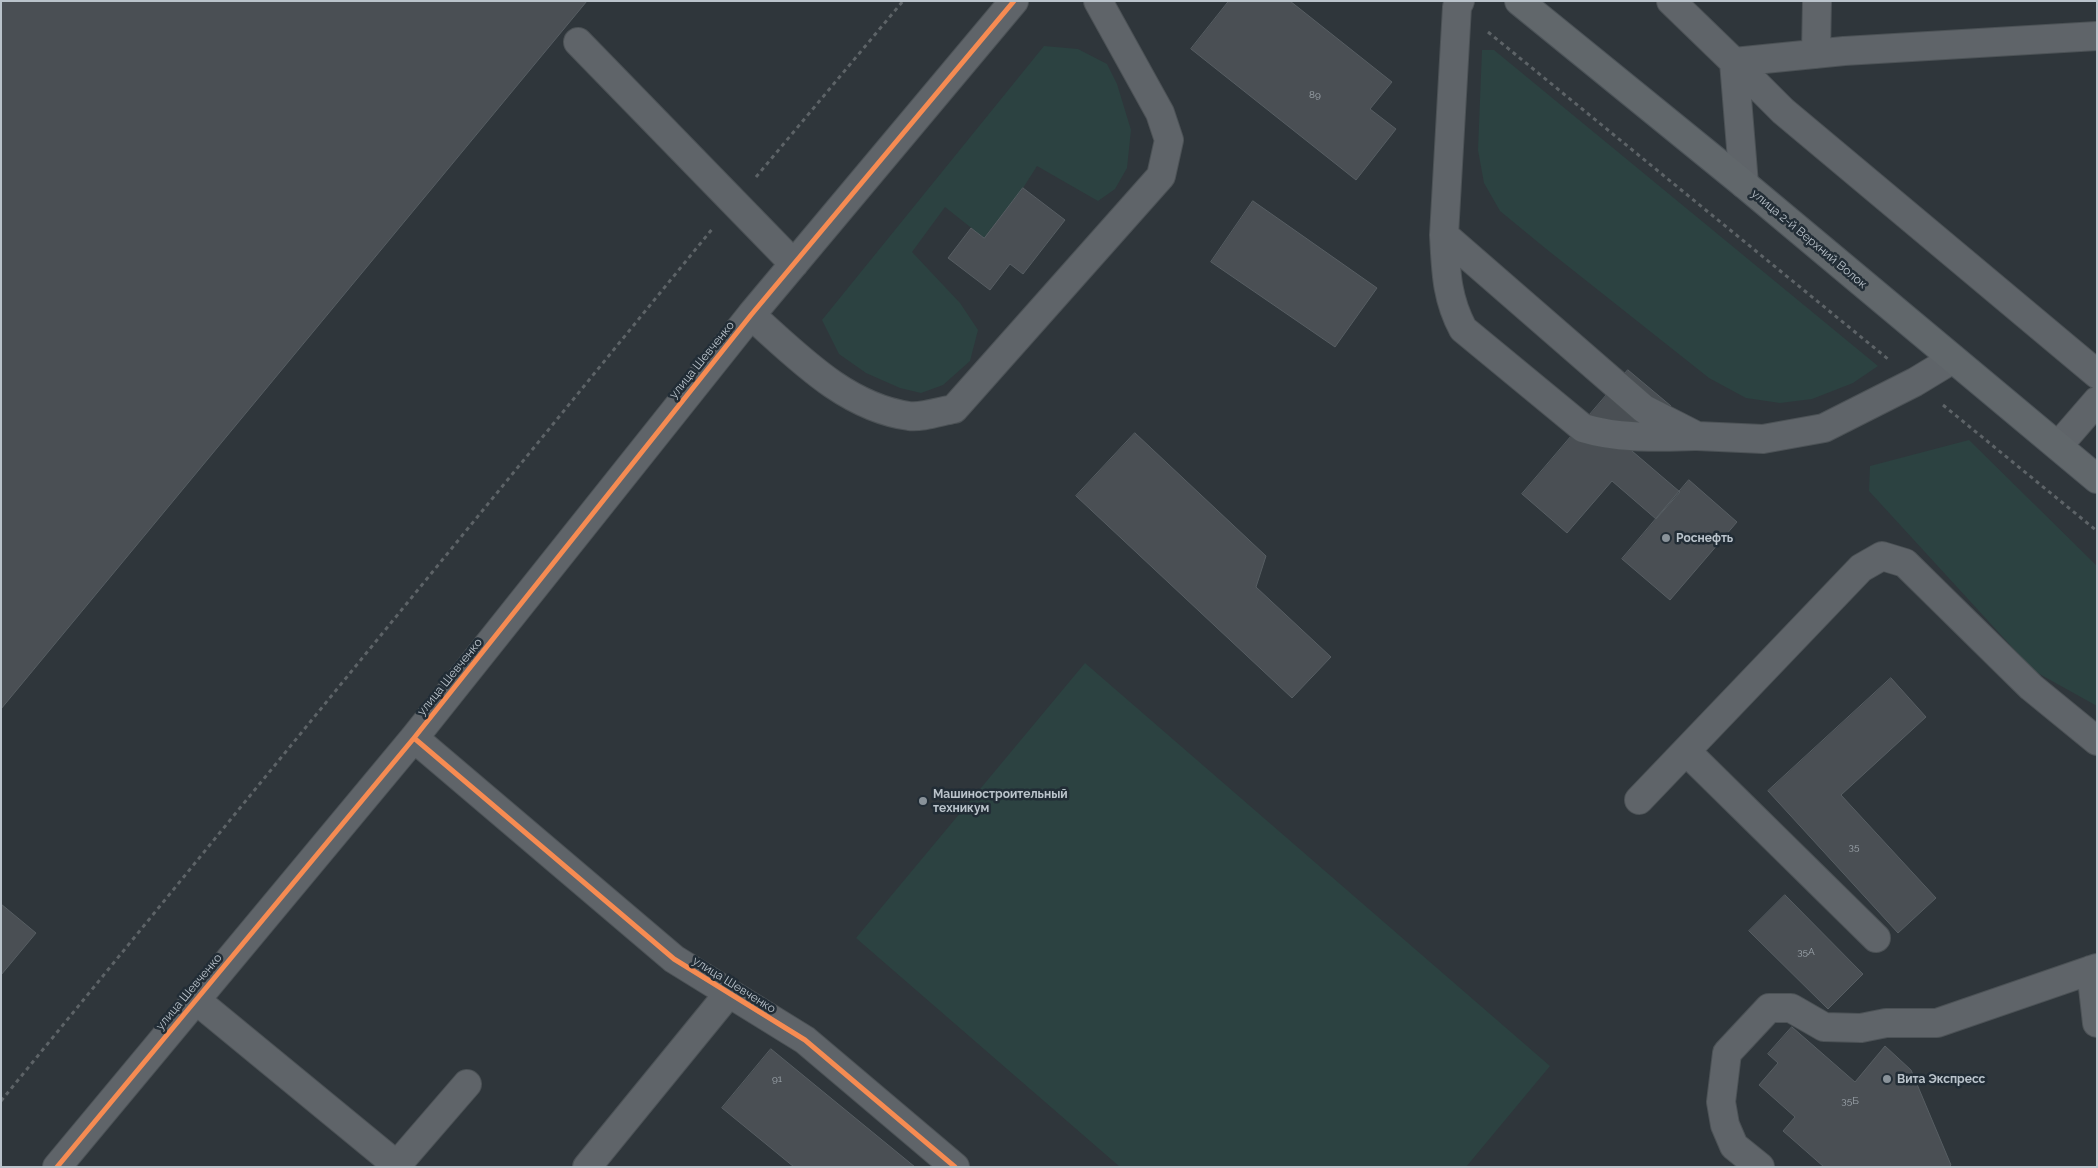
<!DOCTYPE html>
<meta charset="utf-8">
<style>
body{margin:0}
#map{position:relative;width:2098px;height:1168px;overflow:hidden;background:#2f363b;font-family:Raleway,sans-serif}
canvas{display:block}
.frame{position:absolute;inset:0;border:2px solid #bac3cb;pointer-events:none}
</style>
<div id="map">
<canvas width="2098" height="1168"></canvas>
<div class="frame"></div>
</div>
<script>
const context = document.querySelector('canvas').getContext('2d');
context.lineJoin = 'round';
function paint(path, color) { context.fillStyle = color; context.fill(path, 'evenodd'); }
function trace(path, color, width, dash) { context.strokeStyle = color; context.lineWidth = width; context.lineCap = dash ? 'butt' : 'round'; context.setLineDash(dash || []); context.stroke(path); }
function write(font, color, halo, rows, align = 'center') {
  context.font = font + ' Raleway,sans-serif'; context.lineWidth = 5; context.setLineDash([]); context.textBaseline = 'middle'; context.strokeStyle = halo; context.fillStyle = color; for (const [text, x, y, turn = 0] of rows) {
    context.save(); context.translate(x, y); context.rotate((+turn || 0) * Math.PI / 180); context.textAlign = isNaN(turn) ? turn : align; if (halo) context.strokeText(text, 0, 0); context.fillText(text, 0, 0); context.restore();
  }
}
const green = new Path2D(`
 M 1044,46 L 1078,49 L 1107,64 L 1117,84 L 1131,130 L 1127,168 L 1115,189 L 1098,201 L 1037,166 L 1023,188 L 984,238 L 945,207 L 912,252 L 960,303 L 978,330 L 970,361 L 943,385 L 921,393 L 900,388 L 866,373 L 839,354 L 822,320 Z
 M 1482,50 L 1494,50 L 1878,366 L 1853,383 L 1812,399 L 1780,403 L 1746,398 L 1709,378 L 1545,248 L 1500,211 L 1484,183 L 1478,150 Z
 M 1969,440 L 2097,566 L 2097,706 L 2034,671 L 1869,491 L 1870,466 Z
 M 1085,663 L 1550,1066 L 1466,1167 L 1120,1167 L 856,938 Z`);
const building = new Path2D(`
 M 1,1 L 587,1 L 1,709 Z
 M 1229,1 L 1290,1 L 1392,82 L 1370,109 L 1396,129 L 1356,180 L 1191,49 Z
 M 1023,188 L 1065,220 L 1023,274 L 1010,264 L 990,290 L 948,258 L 971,228 L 984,238 Z
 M 1253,201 L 1377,288 L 1335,347 L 1211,262 Z
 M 1628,370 L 1671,406 L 1632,451 L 1680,492 L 1656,519 L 1612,481 L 1567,533 L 1522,494 Z
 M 1135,433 L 1266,556 L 1256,587 L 1331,657 L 1292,698 L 1076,496 Z
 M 1689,480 L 1737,522 L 1670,600 L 1622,559 Z
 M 1891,678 L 1926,717 L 1841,795 L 1936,898 L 1898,933 L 1768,791 Z
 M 1785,895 L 1863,974 L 1828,1009 L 1749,931 Z
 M 1,904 L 36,933 L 1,975 Z
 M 1792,1027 L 1855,1082 L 1885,1046 L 1911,1070 L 1951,1165 L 1949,1167 L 1824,1167 L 1783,1131 L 1795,1117 L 1759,1085 L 1778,1063 L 1768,1054 Z
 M 771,1049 L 915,1167 L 794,1167 L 722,1108 Z`);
const path = new Path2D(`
 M 1488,32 L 1888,359
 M 756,177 L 903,1
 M 1943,405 L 2097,531
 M 1,1101 L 713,228`);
const minor = new Path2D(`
 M 1460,1 L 1457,7 L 1444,235 L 1644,409 L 1697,436 L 1763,439 L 1824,428 L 1915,382 L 1953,359
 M 1671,1 L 1734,62 L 1844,51 L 2097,36
 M 578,42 L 794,264
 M 1816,54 L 1817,1
 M 1734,62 L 1783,111 L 2097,374
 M 1734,62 L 1744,184
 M 1444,235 C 1446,270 1446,297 1463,329 L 1583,428 C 1619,439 1657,437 1695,436
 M 751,315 C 797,356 845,407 909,416 C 920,418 942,411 954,409 L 1161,176 L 1169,140 L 1160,113 L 1098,1
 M 2058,446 L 2097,401
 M 414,738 L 674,959 L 805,1040 L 955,1167
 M 1686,751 L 1876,938
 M 1639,800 L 1861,568 L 1882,556 L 1905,563 L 2031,687 L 2097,741
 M 2091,970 L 2097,1023
 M 196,1000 L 399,1167
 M 397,1165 L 467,1084
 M 57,1167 L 414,738 L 751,315 L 1014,1
 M 587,1167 L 729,993
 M 1760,1167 L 1734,1146 L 1725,1125 L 1721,1102 L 1727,1053 L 1769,1008 L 1791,1008 L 1824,1027 L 1861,1028 L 1886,1023 L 1937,1023 L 2097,968`);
const major = new Path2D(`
 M 1519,1 L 1744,184 L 2097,479`);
const cycleway = new Path2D(`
 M 414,738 L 674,959 L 805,1040 L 955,1167
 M 57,1167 L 414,738 L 751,315 L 1014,1`);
const markers = [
 [1666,538,5,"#899299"],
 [923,801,5,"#899299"],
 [1887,1079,5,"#899299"]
];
const numberNames = [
 ["89",1315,95],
 ["35",1854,847],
 ["35А",1806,952],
 ["91",777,1079],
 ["35Б",1850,1101]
];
const streetNames = [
 ["улица 2-й Верхний Волок",1809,239,40],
 ["улица Шевченко",702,360,-51],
 ["улица Шевченко",450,677,-51],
 ["улица Шевченко",734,985,32],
 ["улица Шевченко",189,992,-50]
];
const poiNames = [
 ["Роснефть",1676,538],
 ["Машиностроительный",933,794],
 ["техникум",933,808],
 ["Вита Экспресс",1897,1079]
];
paint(green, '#2c4241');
paint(building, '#4a4f54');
trace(building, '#575e63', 1);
trace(minor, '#4c5256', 30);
trace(major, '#4c5358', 30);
trace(path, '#5d6367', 3, [4, 4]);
trace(minor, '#5f6469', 28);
trace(major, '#61676b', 28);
trace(cycleway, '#f68b52', 5);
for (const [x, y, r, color] of markers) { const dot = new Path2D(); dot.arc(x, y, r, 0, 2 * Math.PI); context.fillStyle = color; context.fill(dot); trace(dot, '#222d36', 2); }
write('10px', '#9ea6ad', null, numberNames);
write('12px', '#bac3cb', '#222d36', streetNames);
write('bold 12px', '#bac3cb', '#222d36', poiNames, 'left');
</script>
